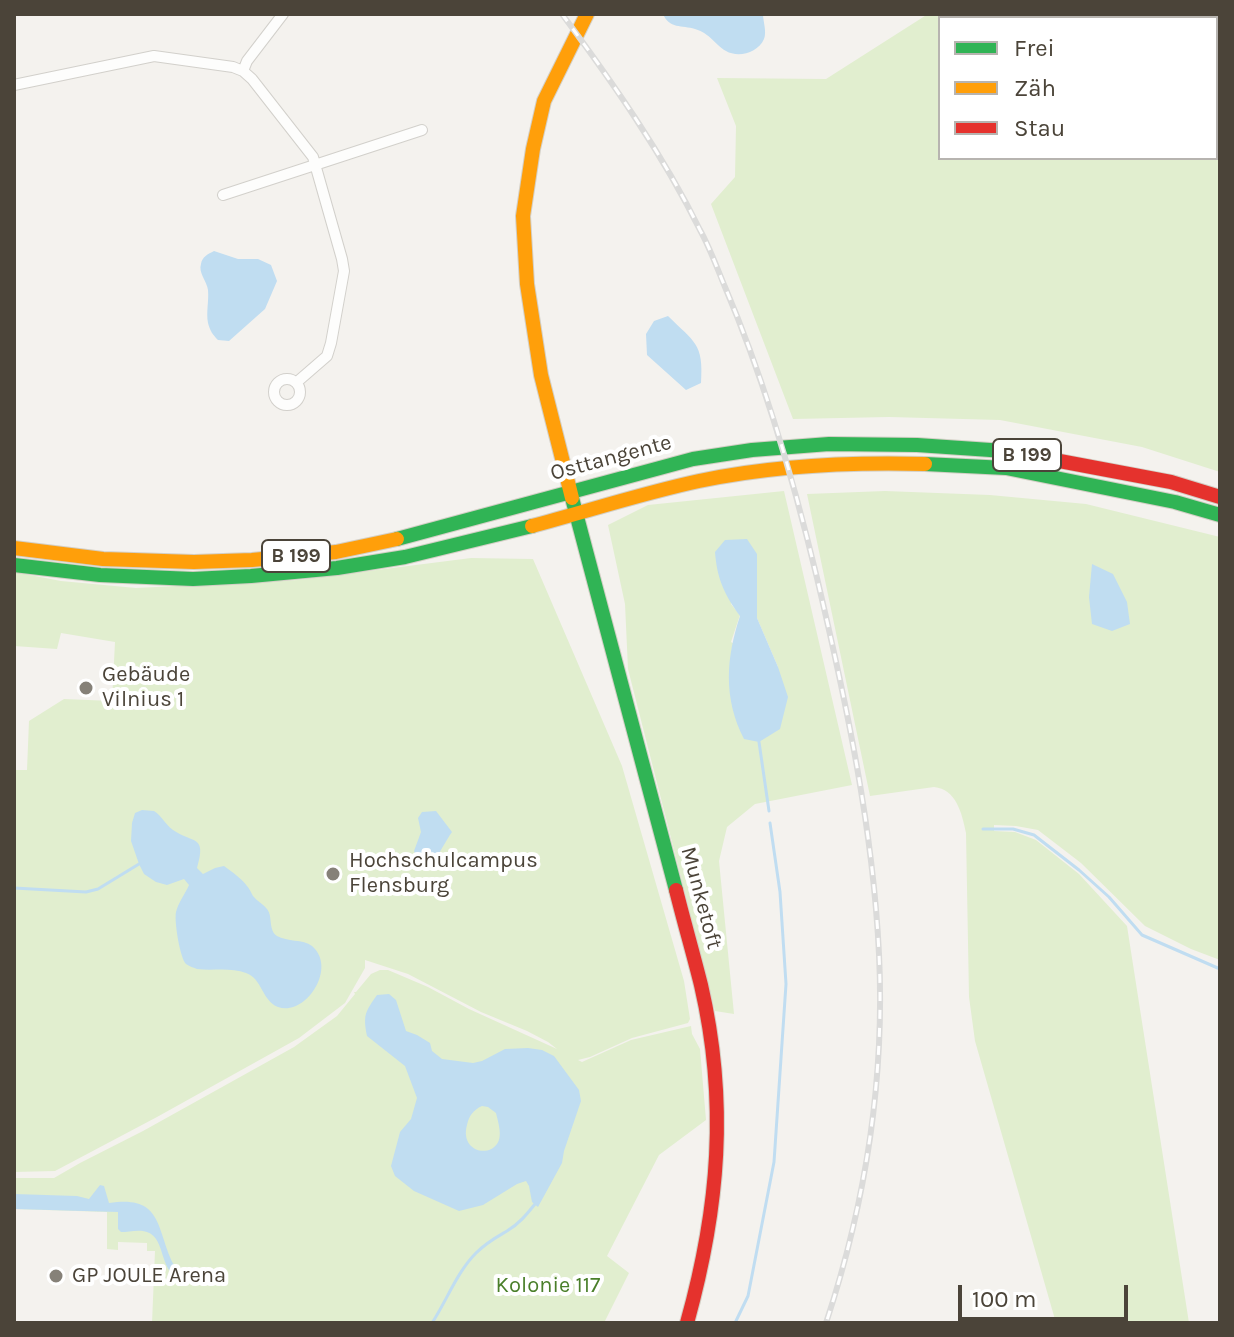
<!DOCTYPE html>
<meta charset="utf-8">
<style>
body{margin:0}
#map{position:relative;width:1234px;height:1337px;overflow:hidden;background:#f4f2ee;font-family:Karla,sans-serif}
canvas{display:block}
.frame{position:absolute;inset:0;border:16px solid #4b4439;pointer-events:none}
.legend{position:absolute;left:938px;top:16px;width:280px;height:144px;box-sizing:border-box;background:#fff;border:2px solid #b7b4b0;margin:0;padding:10px 14px;list-style:none;font-size:24px;color:#4b4439}
.legend li{display:flex;align-items:center;gap:16px;height:40px}
.legend b{width:40px;border:2px solid #b7b4b0}
.scale{position:absolute;left:958px;top:1285px;width:170px;height:36px;box-sizing:border-box;border:4px solid #4b4439;border-top:0;padding-left:10px;font-size:24px;line-height:28px;white-space:nowrap;color:#4b4439;-webkit-text-stroke:6px #fff;paint-order:stroke}
</style>
<div id="map">
<canvas width="1234" height="1337"></canvas>
<div class="frame"></div>
<ul class="legend">
<li><b style="height:10px;background:#30b455"></b>Frei</li>
<li><b style="height:10px;background:#ff9f0a"></b>Zäh</li>
<li><b style="height:10px;background:#e5322d"></b>Stau</li>
</ul>
<div class="scale">100 m</div>
</div>
<script>
const context = document.querySelector('canvas').getContext('2d');
context.lineJoin = 'round';
function paint(path, color) { context.fillStyle = color; context.fill(path, 'evenodd'); }
function trace(path, color, width, dash) { context.strokeStyle = color; context.lineWidth = width; context.lineCap = dash ? 'butt' : 'round'; context.setLineDash(dash || []); context.stroke(path); }
function write(font, color, halo, rows, align = 'center') {
  context.font = font + ' Karla,sans-serif'; context.lineWidth = 8; context.setLineDash([]); context.textBaseline = 'middle'; context.strokeStyle = halo; context.fillStyle = color; for (const [text, x, y, turn = 0] of rows) {
    context.save(); context.translate(x, y); context.rotate((+turn || 0) * Math.PI / 180); context.textAlign = isNaN(turn) ? turn : align; if (halo) context.strokeText(text, 0, 0); context.fillText(text, 0, 0); context.restore();
  }
}
const green = new Path2D(`
 M 928,14 L 1220,14 L 1220,472 L 1142,447 L 1000,420 L 889,417 L 793,419 L 711,204 L 735,177 L 736,126 L 717,78 L 826,79 ZM 1216,18 L 1216,158 L 940,158 L 940,18 Z
 M 784,491 L 852,785 L 755,804 L 727,827 L 719,861 L 734,1014 L 715,1011 L 628,669 L 625,604 L 608,525 L 648,505 ZM 757,554 L 757,618 L 778,667 L 731,642 L 740,615 L 731,604 Z
 M 885,491 L 990,495 L 1086,504 L 1220,537 L 1220,960 L 1191,949 L 1145,926 L 1081,863 L 1038,830 L 1016,826 L 994,825 L 994,831 L 1015,832 L 1036,840 L 1079,874 L 1127,926 L 1189,1323 L 1056,1323 L 975,1041 L 969,997 L 966,833 C 962,813 956,789 934,787 L 870,796 L 807,494 Z
 M 471,558 L 533,559 L 622,766 L 684,981 L 690,1019 L 688,1023 L 632,1038 L 590,1057 L 578,1060 L 582,1062 L 631,1040 L 691,1026 L 692,1034 L 700,1049 L 706,1120 L 659,1155 L 607,1256 L 629,1273 L 604,1323 L 152,1323 L 155,1251 L 147,1251 L 147,1243 L 118,1242 L 118,1250 L 107,1249 L 107,1212 L 14,1209 L 14,1178 L 54,1178 L 80,1163 L 143,1131 L 294,1047 L 337,1016 L 355,994 L 354,992 L 356,992 L 371,974 L 380,970 L 388,970 L 428,987 L 469,1009 L 557,1049 L 548,1042 L 527,1031 L 481,1012 L 408,974 L 365,960 L 365,968 L 345,1003 L 299,1038 L 157,1117 L 55,1171 L 14,1172 L 14,770 L 27,770 L 29,721 L 64,699 L 112,701 L 115,642 L 61,633 L 57,649 L 14,646 L 14,572 L 61,581 L 136,588 L 298,580 Z`);
const water = new Path2D(`
 M 663,14 L 763,14 C 763,21 767,32 764,39 C 758,53 738,58 726,51 C 714,44 711,34 695,29 C 682,25 669,29 663,14 Z
 M 214,251 L 238,259 L 258,259 L 271,265 L 277,281 L 265,309 L 229,341 L 218,340 C 213,335 210,331 208,323 C 206,312 209,301 208,290 C 207,281 198,273 201,264 C 202,257 208,254 214,251 Z
 M 668,316 C 694,342 704,343 701,383 L 686,390 L 647,355 L 646,334 L 654,321 Z
 M 747,539 L 757,554 L 757,618 L 778,667 L 788,697 L 780,729 L 759,742 L 744,739 C 723,698 726,658 740,616 C 724,594 717,578 715,552 L 725,540 Z
 M 1092,564 L 1113,574 L 1127,602 L 1130,624 L 1112,631 L 1092,624 L 1089,597 Z
 M 142,810 L 154,811 C 162,816 165,824 173,830 C 193,844 207,834 197,868 L 203,874 L 215,868 L 224,866 C 232,872 241,878 247,886 C 250,889 251,893 253,896 C 257,901 263,904 267,909 C 273,916 268,930 277,936 C 287,942 303,939 312,946 C 338,968 305,1017 278,1007 C 262,1001 262,978 246,973 C 231,967 213,971 197,969 C 194,968 189,966 186,964 C 180,958 174,921 176,912 C 178,903 185,894 189,885 L 184,879 L 167,885 L 156,882 L 144,874 L 139,864 L 131,841 L 132,823 L 135,813 Z
 M 436,811 L 452,832 C 446,840 436,861 429,866 C 420,865 418,860 414,851 L 421,832 L 418,818 L 422,812 Z
 M 389,994 L 396,1000 L 406,1031 L 417,1035 L 430,1043 L 432,1051 L 442,1059 L 473,1063 L 482,1061 L 505,1049 L 528,1048 L 542,1050 L 554,1056 L 579,1090 L 581,1101 L 564,1151 L 562,1163 L 538,1207 L 532,1202 L 529,1186 L 526,1181 L 517,1184 L 483,1205 L 459,1211 L 414,1191 L 395,1176 L 391,1166 L 400,1132 L 411,1119 L 417,1098 L 405,1066 L 367,1036 C 363,1015 365,1012 377,995 ZM 482,1106 L 488,1107 L 496,1113 C 498,1122 503,1136 497,1144 C 487,1158 460,1150 467,1125 C 469,1116 473,1110 482,1106 Z
 M 100,1185 L 104,1186 L 109,1203 C 164,1194 156,1231 174,1265 C 177,1271 183,1275 186,1280 L 184,1283 C 157,1271 167,1239 147,1232 C 139,1229 129,1232 121,1232 L 118,1229 L 118,1212 L 14,1209 L 14,1194 L 77,1196 L 89,1199 Z`);
const stream = new Path2D(`
 M 759,742 L 769,811
 M 983,829 L 1013,829 L 1034,835 L 1079,870 L 1109,897 L 1142,935 L 1220,969
 M 14,888 L 86,892 L 98,889 L 139,864
 M 432,1323 C 447,1300 457,1272 476,1253 C 487,1242 495,1238 507,1231 C 519,1224 527,1214 535,1204
 M 735,1323 L 748,1296 L 774,1162 L 786,984 L 780,892 L 770,823`);
const street = new Path2D(`
 M 243,71 L 247,61 L 283,14
 M 14,85 L 154,56 L 233,67 L 243,71 L 252,79 L 313,157 L 342,259 L 344,271 L 331,343 L 327,356 L 297,382
 M 223,195 L 422,130
 M274 392a13 13 0 1 1 26 0a13 13 0 1 1-26 0Z`);
const fast = new Path2D(`
 M 925,464 L 1006,468 L 1175,502 L 1220,515
 M 572,498 L 676,890
 M 397,539 L 693,459 L 752,450 L 829,444 L 917,445 L 1005,451 L 1033,456
 M 14,565 L 100,575 L 193,579 L 251,576 L 337,568 L 405,557 L 532,526`);
const slow = new Path2D(`
 M 572,498 L 541,375 L 527,284 L 523,216 L 533,149 L 544,101 L 587,14
 M 532,526 C 588,511 643,493 699,481 C 770,466 851,462 925,464
 M 14,548 L 103,559 L 194,562 L 252,560 L 336,552 L 397,539`);
const jam = new Path2D(`
 M 1033,456 L 1171,482 L 1220,497
 M 676,890 C 684,922 693,953 701,985 C 728,1102 719,1208 687,1323`);
const rail = new Path2D(`
 M 562,14 C 613,83 662,153 700,230 C 710,248 717,268 725,287 C 765,381 793,478 817,578 C 846,701 873,828 879,954 C 885,1079 865,1205 826,1323`);
const markers = [
 [86,688,8,"#868178"],
 [333,874,8,"#868178"],
 [56,1276,8,"#868178"]
];
const shields = [
 [1027,455,68],
 [296,556,68]
];
const shieldNames = [
 ["B 199",1027,455],
 ["B 199",296,556]
];
const streetNames = [
 ["Osttangente",611,458,-15],
 ["Munketoft",701,898,75]
];
const poiNames = [
 ["Gebäude",102,675],
 ["Vilnius 1",102,700],
 ["Hochschulcampus",349,861],
 ["Flensburg",349,886],
 ["GP JOULE Arena",72,1276]
];
const parkNames = [
 ["Kolonie 117",548,1286]
];
paint(green, '#e1eecf');
paint(water, '#c0ddf1');
trace(stream, '#c0ddf1', 3);
trace(street, '#d2d0cb', 12);
trace(fast, '#d3cfc5', 16);
trace(slow, '#d3cfc5', 16);
trace(jam, '#d3cfc5', 16);
trace(street, '#fdfdfc', 10);
trace(fast, '#30b455', 14);
trace(slow, '#ff9f0a', 14);
trace(jam, '#e5322d', 14);
trace(rail, '#dbdbda', 6);
trace(rail, '#fff', 3, [9]);
for (const [x, y, r, color] of markers) { const dot = new Path2D(); dot.arc(x, y, r, 0, 2 * Math.PI); context.fillStyle = color; context.fill(dot); trace(dot, '#fff', 3); }
for (const [x, y, w] of shields) { const box = new Path2D(); box.roundRect(x - w / 2, y - 16, w, 32, 6); context.fillStyle = '#fff'; context.fill(box); trace(box, '#4b4439', 2); }
write('bold 20px', '#4b4439', null, shieldNames);
write('22px', '#4b4439', '#fff', streetNames);
write('22px', '#4b4439', '#fff', poiNames, 'left');
write('22px', '#4a7f2a', '#fff', parkNames);
</script>
